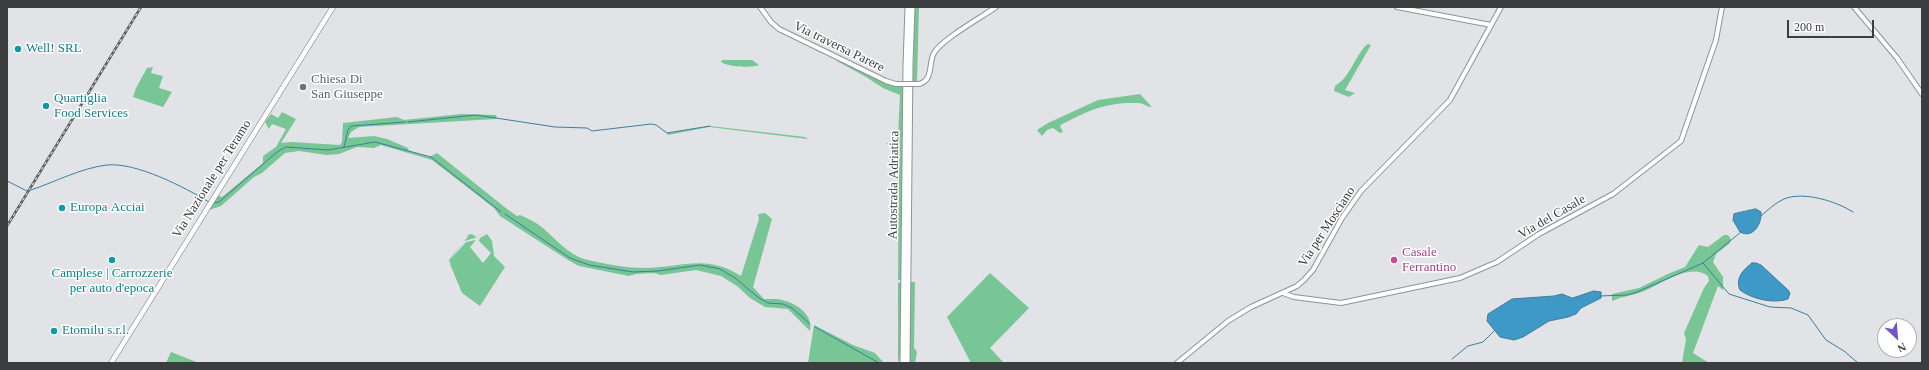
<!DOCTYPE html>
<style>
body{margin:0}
#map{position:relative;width:1929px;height:370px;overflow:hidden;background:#e1e3e6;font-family:"Times New Roman",serif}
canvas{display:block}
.frame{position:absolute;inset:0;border:8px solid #3c3d3e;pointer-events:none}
.north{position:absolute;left:1877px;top:318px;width:40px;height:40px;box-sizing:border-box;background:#fff;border:1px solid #b1b1b2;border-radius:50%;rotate:154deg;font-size:11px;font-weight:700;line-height:16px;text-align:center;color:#3c3d3e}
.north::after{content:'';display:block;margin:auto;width:14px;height:18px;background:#7254cd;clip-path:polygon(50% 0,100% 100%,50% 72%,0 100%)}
.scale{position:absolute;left:1787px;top:20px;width:87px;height:18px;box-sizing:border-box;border:2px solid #3c3d3e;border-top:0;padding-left:5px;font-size:12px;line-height:14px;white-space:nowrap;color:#3c3d3e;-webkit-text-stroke:3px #fff;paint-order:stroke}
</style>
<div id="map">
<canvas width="1929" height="370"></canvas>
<div class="frame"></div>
<div class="north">N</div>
<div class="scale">200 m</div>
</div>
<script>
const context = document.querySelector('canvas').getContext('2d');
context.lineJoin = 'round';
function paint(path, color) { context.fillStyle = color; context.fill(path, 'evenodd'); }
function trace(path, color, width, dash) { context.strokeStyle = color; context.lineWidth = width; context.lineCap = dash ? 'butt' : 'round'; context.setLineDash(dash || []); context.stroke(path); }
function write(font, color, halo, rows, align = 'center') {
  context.font = font + ' "Times New Roman",serif'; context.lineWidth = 3; context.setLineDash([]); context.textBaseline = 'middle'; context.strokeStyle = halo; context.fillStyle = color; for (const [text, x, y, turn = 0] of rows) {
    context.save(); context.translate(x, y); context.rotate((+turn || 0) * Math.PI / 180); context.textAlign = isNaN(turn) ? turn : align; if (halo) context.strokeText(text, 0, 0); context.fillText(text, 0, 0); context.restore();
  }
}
const green = new Path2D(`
 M 914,7 L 919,7 L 917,83 L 913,83 Z
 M 1368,44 L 1371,45 L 1345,90 L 1355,93 L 1349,97 L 1334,91 L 1335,86 C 1351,77 1357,51 1368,44 Z
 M 838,59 L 891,85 L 903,87 L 902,280 L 898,280 L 899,155 L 896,145 L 886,144 L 895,140 L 898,136 L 900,95 L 883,88 L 866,77 L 837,61 Z
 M 722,60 L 752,60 L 759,65 C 752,68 727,67 721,62 Z
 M 153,67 L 151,73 L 163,76 L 159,88 L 172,92 L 163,107 L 133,97 L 136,88 L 147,68 Z
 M 1140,94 L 1152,107 C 1146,107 1144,103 1138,103 C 1106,102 1090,110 1062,124 L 1060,126 L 1063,132 L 1060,133 L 1053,128 L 1047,130 L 1042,136 L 1037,130 L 1048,123 L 1098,100 Z
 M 282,112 L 296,119 L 281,143 L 291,142 L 340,145 L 342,142 L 343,123 L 397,117 L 404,120 L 461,114 L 496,115 L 497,118 L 495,119 L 359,127 L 351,132 L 348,138 L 374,136 L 387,139 L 408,148 L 409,151 L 429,157 L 437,153 L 507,209 L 517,216 L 520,215 C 525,217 531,220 536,223 C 554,235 566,255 588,260 C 606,264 625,268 643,268 C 681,268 705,253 741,276 L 759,219 L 758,214 L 765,213 L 772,219 L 753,287 L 764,299 C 768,299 773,299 777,299 C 793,301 814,313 810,331 L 788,309 L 765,307 L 750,298 L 737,286 L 721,276 L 696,270 L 661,275 L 654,273 L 636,274 L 629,276 L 579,266 L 568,260 L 500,216 L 494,208 L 432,160 L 381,145 L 374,148 L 357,147 L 339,154 L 327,155 L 299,151 L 285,153 L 262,173 L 254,177 L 221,206 L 209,210 L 218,194 L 219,196 L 222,197 L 263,163 L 263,156 L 276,147 L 286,129 L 272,124 L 269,129 L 265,122 L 271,114 L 278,118 Z
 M 710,126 L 805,137 L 808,139 L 709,127 L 668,135 L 667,133 Z
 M 489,229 L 475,238 L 464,241 L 451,259 L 466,242 L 476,240 L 470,247 L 483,263 L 491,253 L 479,241 L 480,238 L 487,234 L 492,241 L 494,256 L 505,267 L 480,306 L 462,293 L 450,264 L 451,260 L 449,263 L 449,260 L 465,240 L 467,238 L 468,235 L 472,234 L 476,237 Z
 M 1724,235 L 1728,235 L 1731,239 L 1730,243 L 1716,254 L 1713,262 L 1723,277 L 1723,290 L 1718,286 L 1693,353 L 1709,363 L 1682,363 L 1686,339 L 1684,333 L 1704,288 L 1709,281 L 1708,276 C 1689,261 1658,287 1639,293 C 1630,296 1620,297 1612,301 L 1612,294 L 1639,288 L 1670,273 L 1685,267 L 1699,245 L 1708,247 Z
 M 990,273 L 1029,308 L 990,348 L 1004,363 L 971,363 L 947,317 Z
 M 902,282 L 900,357 L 898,363 L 898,283 Z
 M 910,282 L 915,282 L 914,348 L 917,352 L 915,363 L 910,363 Z
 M 814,325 L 853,345 L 875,353 L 884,363 L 808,363 Z
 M 171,352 L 199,363 L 166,363 Z`);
const water = new Path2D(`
 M 1756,209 L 1761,212 C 1762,224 1753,239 1740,232 L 1733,220 L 1734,214 Z
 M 1752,263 L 1756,263 L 1761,265 L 1788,290 L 1790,293 L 1788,299 C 1773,304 1752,299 1740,290 C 1735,278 1743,270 1752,263 Z
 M 1594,291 L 1601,292 L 1601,298 L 1581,308 L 1576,314 L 1568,317 L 1549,321 L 1523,337 L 1514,340 L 1500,337 L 1487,321 L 1488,314 L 1512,299 L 1554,296 L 1562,294 L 1572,298 Z`);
const stream = new Path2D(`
 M 408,122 L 476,115 L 555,127 L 587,128 L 592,131 L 651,124 L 656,125 L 667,133 L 710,126
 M 344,147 L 348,130 L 351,126 L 405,122
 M 7,181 L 27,191
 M 31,190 C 55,182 81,168 107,165 C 136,162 184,187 209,202
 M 212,203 L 219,202 L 277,152 L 286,147 L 328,150 L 375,142 L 431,157 L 501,212
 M 505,214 L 570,258 L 589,265 L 633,272 L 658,271 L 700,265 L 720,269 L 735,278 L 759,298 L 768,303 L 783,304 L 792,308 L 810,324
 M 1761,216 C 1768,210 1775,203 1784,199 C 1803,191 1836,201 1853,212
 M 1703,263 L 1729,294 L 1770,307 L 1791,308 L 1808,315 L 1826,340 L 1844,351 L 1858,363
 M 1600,296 L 1627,295 L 1637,292 L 1703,263 L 1741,232
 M 815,327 L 879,363
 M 1452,359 L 1468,346 L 1483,342 L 1494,331`);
const secondary = new Path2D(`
 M 760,7 L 771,22 L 779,29 L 886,81 L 896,84
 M 1397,7 L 1491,25
 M 1854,7 L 1897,58 L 1922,94
 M 919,84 C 934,80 928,63 934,53 C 942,39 982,17 996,7
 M 1283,293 L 1294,297 L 1341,303 L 1460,278 L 1497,262 L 1539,234 L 1613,194 L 1681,141 L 1716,40 L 1722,7
 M 1177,363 L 1228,321 L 1251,307 L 1297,286 L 1304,280 L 1313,270 L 1342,218 L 1361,191 L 1450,100 L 1501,7`);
const primary = new Path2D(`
 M 111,363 L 333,7`);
const highway = new Path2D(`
 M 903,363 L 906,65 L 908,7
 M 907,363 L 910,63 L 912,7`);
const rail = new Path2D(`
 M 7,226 L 141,7`);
const secondaryBridge = new Path2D(`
 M 896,84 L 919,84`);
const markers = [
 [18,49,4,"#0f9aa8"],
 [303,87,4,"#6b7280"],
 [46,106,4,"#0f9aa8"],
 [62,208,4,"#0f9aa8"],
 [112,260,4,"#0f9aa8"],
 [1394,260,4,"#d1479c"],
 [54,331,4,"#0f9aa8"]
];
const streetNames = [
 ["Via traversa Parere",839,47,26],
 ["Via Nazionale per Teramo",212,179,-58],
 ["Autostrada Adriatica",894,185,-89],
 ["Via del Casale",1552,217,-30],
 ["Via per Mosciano",1327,227,-57]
];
const cultureNames = [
 ["Well! SRL",26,49],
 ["Quartiglia",54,99],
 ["Food Services",54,114],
 ["Europa Acciai",70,208],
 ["Camplese | Carrozzerie",112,274,"center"],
 ["per auto d'epoca",112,289,"center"],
 ["Etomilu s.r.l.",62,331]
];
const worshipNames = [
 ["Chiesa Di",311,80],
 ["San Giuseppe",311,95]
];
const hotelNames = [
 ["Casale",1402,253],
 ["Ferrantino",1402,268]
];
paint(green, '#78c696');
paint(water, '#3e99c6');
trace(water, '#3d7d9d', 1);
trace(stream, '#3d7d9d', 1);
trace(secondary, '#909294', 6);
trace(primary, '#909294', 6);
trace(highway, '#909294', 7);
trace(secondary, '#fff', 4);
trace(primary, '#fff', 4.5);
trace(highway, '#fff', 5);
trace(rail, '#5b5d5e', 2.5);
trace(rail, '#fff', 1, [3]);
trace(secondaryBridge, '#909294', 6, []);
trace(secondaryBridge, '#fff', 4);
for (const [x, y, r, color] of markers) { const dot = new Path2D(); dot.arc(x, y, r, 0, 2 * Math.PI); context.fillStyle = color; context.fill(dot); trace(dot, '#fff', 1.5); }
write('13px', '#3c3d3e', '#fff', streetNames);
write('13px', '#0d838f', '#fff', cultureNames, 'left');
write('13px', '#5b616d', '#fff', worshipNames, 'left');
write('13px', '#b23c85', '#fff', hotelNames, 'left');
</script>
